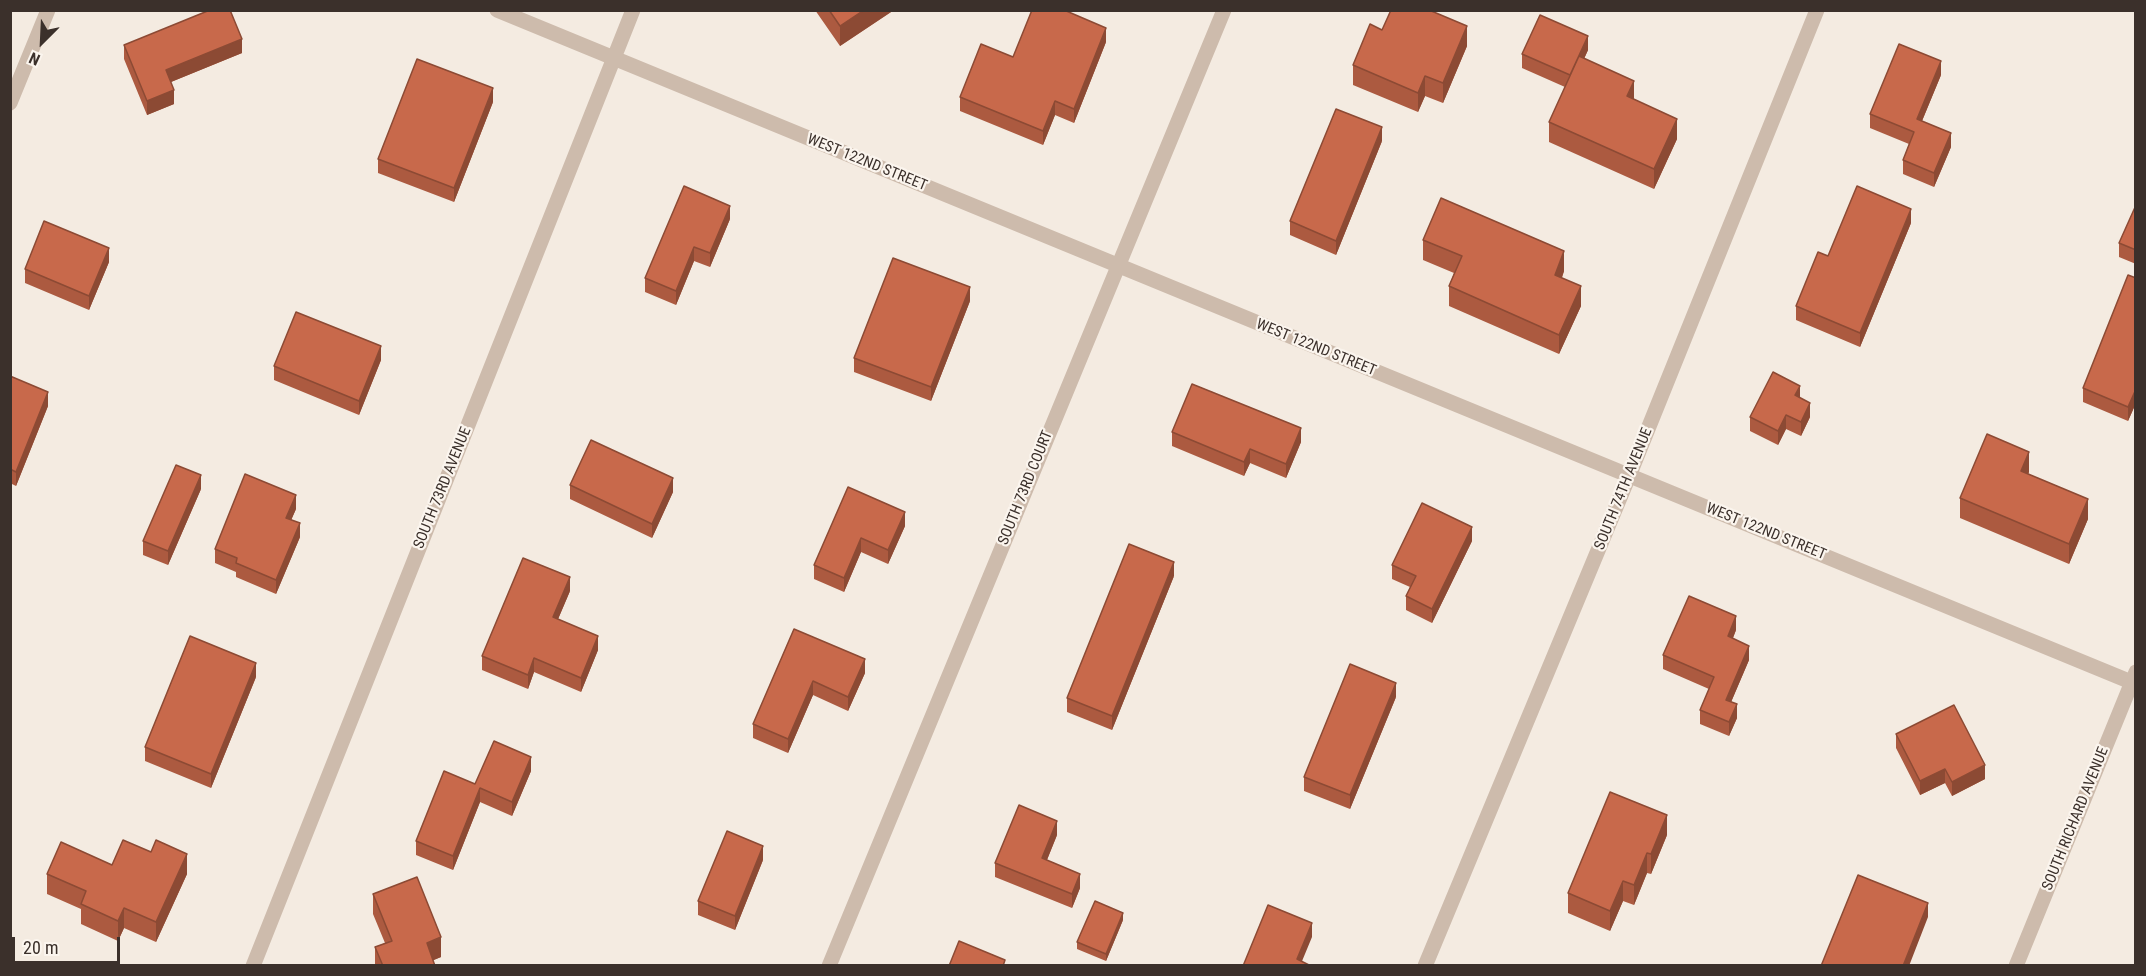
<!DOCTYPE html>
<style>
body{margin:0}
#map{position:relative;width:2146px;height:976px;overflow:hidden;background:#f4ebe1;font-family:"Roboto Condensed",sans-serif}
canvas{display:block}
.frame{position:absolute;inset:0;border:12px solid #3b302b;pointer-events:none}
.north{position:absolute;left:12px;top:12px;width:60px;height:60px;-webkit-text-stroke:4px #fbf5ee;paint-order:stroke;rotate:204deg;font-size:16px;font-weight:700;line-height:24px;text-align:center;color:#3b302b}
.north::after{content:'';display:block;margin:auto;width:21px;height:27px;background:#3b302b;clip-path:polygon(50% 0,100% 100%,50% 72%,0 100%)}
.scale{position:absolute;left:12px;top:937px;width:108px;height:27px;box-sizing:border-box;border:3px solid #3b302b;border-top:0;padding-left:8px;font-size:18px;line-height:21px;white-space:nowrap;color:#3b302b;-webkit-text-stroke:4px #fbf5ee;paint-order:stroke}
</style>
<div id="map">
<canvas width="2146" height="976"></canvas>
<div class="frame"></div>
<div class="north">N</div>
<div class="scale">20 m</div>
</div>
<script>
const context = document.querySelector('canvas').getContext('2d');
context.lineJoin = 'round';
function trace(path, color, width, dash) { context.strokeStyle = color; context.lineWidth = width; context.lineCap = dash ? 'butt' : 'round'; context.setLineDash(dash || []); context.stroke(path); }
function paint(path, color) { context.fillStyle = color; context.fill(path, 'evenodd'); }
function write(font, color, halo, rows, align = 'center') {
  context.font = font + ' "Roboto Condensed",sans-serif'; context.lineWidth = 4.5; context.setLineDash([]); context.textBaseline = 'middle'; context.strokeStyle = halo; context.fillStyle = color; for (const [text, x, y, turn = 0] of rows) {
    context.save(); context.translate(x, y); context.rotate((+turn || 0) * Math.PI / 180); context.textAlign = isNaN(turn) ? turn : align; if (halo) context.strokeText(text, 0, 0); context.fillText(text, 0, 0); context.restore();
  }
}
const minor = new Path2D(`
 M 497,10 L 2136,684
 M 10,103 L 48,10
 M 253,966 L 633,10
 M 829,966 L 1224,10
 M 1425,966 L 1629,476 L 1817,10
 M 2016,966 L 2136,672`);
const wall = new Path2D(`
 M 815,10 L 894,10 L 840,46 Z
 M 1382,30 L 1467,46 L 1443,103 L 1425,96 L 1418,112 L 1353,85 L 1353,65 Z
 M 1106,42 L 1074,123 L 1055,115 L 1043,145 L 960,111 L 960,97 Z
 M 124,45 L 242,53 L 171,82 L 174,104 L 147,115 L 124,59 Z
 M 1588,50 L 1584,59 L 1634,99 L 1677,139 L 1654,189 L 1549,142 L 1549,122 L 1565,87 L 1522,68 L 1522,54 Z
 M 1941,75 L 1922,121 L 1951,147 L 1934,187 L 1903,174 L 1903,160 L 1909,144 L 1870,128 L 1870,114 Z
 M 493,102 L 454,202 L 378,173 L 378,159 Z
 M 1382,141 L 1336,255 L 1290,235 L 1290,221 Z
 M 2136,205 L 2136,264 L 2119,257 L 2119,243 Z
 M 730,219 L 710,267 L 694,261 L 676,305 L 645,292 L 645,278 Z
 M 1911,223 L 1860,347 L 1796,320 L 1796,306 L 1828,256 Z
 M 1423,240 L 1564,271 L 1562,278 L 1581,306 L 1559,354 L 1449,306 L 1449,286 L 1454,273 L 1423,260 Z
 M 109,262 L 89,310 L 25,283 L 25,269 Z
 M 2136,278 L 2136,403 L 2128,421 L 2083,402 L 2083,388 Z
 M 970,301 L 931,401 L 854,372 L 854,358 Z
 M 381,360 L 359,415 L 274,380 L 274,366 Z
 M 10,376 L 48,406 L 16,486 L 10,483 Z
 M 1800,398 L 1810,417 L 1801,436 L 1786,429 L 1778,445 L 1750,431 L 1750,417 Z
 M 1172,432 L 1301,442 L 1286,478 L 1250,463 L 1244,476 L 1172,446 Z
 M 2029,472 L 2028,474 L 2088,519 L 2069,564 L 1960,518 L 1960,498 Z
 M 570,485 L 673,492 L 652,538 L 570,499 Z
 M 848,487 L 905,526 L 888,564 L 861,552 L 844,592 L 814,579 L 814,565 Z
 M 201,489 L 168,565 L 143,555 L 143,541 Z
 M 296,509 L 291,520 L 300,537 L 276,594 L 236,577 L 236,572 L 215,563 L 215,549 Z
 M 1472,541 L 1432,623 L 1406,610 L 1406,596 L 1410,587 L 1392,579 L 1392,565 Z
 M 1174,576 L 1112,730 L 1067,712 L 1067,698 Z
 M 570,591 L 558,619 L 598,650 L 581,692 L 534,672 L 528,689 L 482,670 L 482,656 Z
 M 794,629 L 865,673 L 848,711 L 813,695 L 788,753 L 753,738 L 753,724 Z
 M 1736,630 L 1733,638 L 1749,660 L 1731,702 L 1737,718 L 1729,736 L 1700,724 L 1700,710 L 1709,689 L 1663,669 L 1663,655 Z
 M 256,677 L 211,788 L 145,761 L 145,747 Z
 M 1396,697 L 1350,809 L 1304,791 L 1304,777 Z
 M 1896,734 L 1985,779 L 1952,796 L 1945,783 L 1920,795 L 1896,748 Z
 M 531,771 L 512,816 L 480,802 L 453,870 L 416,855 L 416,841 L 475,784 Z
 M 1057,835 L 1047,860 L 1080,888 L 1072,908 L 995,877 L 995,863 Z
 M 1667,835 L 1651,874 L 1647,873 L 1634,905 L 1623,901 L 1610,931 L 1568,913 L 1568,893 Z
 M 763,860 L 735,930 L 698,915 L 698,901 Z
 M 112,865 L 187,874 L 156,942 L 124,928 L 118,941 L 81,924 L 81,909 L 47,894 L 47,874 Z
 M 373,894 L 441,957 L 433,960 L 435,966 L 375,966 L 375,947 L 385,943 L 373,914 Z
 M 1123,920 L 1106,961 L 1077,949 L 1077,942 Z`);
const shadedWall = new Path2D(`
 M 864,10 L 894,10 L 840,46 L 840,26 Z
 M 1467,26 L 1467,46 L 1443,103 L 1443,83 Z
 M 1106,28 L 1106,42 L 1074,123 L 1074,109 Z
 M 1588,36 L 1588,50 L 1570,89 L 1570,75 Z
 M 242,39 L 242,53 L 166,84 L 166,70 Z
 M 1941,61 L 1941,75 L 1917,133 L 1917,119 Z
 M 1425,76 L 1425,96 L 1418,112 L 1418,93 Z
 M 1634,81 L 1634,101 L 1627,96 Z
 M 493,88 L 493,102 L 454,202 L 454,188 Z
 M 174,90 L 174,104 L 147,115 L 147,101 Z
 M 1055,101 L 1055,115 L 1043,145 L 1043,131 Z
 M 1677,119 L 1677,139 L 1654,189 L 1654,169 Z
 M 1382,127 L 1382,141 L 1336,255 L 1336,241 Z
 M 1951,133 L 1951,147 L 1934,187 L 1934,173 Z
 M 730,206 L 730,219 L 710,267 L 710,253 Z
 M 1911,209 L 1911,223 L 1860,347 L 1860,333 Z
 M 694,247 L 694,261 L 676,305 L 676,291 Z
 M 109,248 L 109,262 L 89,310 L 89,296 Z
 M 1564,251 L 1564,271 L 1555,295 L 1555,275 Z
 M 1581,286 L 1581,306 L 1559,354 L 1559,335 Z
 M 970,287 L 970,301 L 931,401 L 931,387 Z
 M 381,346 L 381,360 L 359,415 L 359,401 Z
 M 1800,386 L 1800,400 L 1795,395 Z
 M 2136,389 L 2136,403 L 2128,421 L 2128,407 Z
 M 48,392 L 48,406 L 16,486 L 16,472 Z
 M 1810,403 L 1810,417 L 1801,436 L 1801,422 Z
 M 1786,415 L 1786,429 L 1778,445 L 1778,431 Z
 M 1301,428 L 1301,442 L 1286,478 L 1286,464 Z
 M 1250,449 L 1250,463 L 1244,476 L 1244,462 Z
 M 2029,452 L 2029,472 L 2021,491 L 2021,471 Z
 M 201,475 L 201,489 L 168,565 L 168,551 Z
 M 673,478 L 673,492 L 652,538 L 652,524 Z
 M 296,495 L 296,509 L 286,532 L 286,518 Z
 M 2088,499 L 2088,519 L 2069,564 L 2069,544 Z
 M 905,512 L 905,526 L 888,564 L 888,550 Z
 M 300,523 L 300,537 L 276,594 L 276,580 Z
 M 1472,527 L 1472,541 L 1432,623 L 1432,609 Z
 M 861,538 L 861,552 L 844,592 L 844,578 Z
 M 1174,562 L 1174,576 L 1112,730 L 1112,716 Z
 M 570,577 L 570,591 L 553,631 L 553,617 Z
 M 1736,616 L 1736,630 L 1728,650 L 1728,636 Z
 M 598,636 L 598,650 L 581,692 L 581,678 Z
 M 1749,646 L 1749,660 L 1726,714 L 1726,700 Z
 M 534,658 L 534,672 L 528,689 L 528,675 Z
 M 865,659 L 865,673 L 848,711 L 848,697 Z
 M 256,663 L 256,677 L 211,788 L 211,774 Z
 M 813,681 L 813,695 L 788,753 L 788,739 Z
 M 1396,683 L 1396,697 L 1350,809 L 1350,795 Z
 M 1737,704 L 1737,718 L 1729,736 L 1729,722 Z
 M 531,757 L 531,771 L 512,816 L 512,802 Z
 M 1985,765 L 1985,779 L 1952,796 L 1952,782 Z
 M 1945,769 L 1945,783 L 1920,795 L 1920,781 Z
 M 480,788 L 480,802 L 453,870 L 453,856 Z
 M 1667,815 L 1667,835 L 1651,874 L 1651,854 Z
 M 1057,821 L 1057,835 L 1042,872 L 1042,858 Z
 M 763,846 L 763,860 L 735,930 L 735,916 Z
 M 1647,853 L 1647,873 L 1634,905 L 1634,885 Z
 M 187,854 L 187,874 L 156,942 L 156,922 Z
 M 1080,874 L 1080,888 L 1072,908 L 1072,894 Z
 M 1623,881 L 1623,901 L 1610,931 L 1610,911 Z
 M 1928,903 L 1928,917 L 1909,966 L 1903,966 Z
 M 124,908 L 124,928 L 118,941 L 118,921 Z
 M 1123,913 L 1123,920 L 1106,961 L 1106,954 Z
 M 1312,923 L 1312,937 L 1300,966 L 1297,959 Z
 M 441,937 L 441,957 L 427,963 L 427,943 Z`);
const building = new Path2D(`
 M 210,10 L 230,10 L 242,39 L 166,70 L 174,90 L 147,101 L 124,45 Z
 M 829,10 L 864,10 L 840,26 Z
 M 1032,10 L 1064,10 L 1106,28 L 1074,109 L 1055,101 L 1043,131 L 960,97 L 981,44 L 1013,57 Z
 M 1391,10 L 1429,10 L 1467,26 L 1443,83 L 1425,76 L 1418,93 L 1353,65 L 1370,24 L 1382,30 Z
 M 1540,15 L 1588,36 L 1570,75 L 1522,54 Z
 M 1899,44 L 1941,61 L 1917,119 L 1951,133 L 1934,173 L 1903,160 L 1914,132 L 1870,114 Z
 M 1579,56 L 1634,81 L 1627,96 L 1677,119 L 1654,169 L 1549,122 Z
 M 417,59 L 493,88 L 454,188 L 378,159 Z
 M 1336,109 L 1382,127 L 1336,241 L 1290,221 Z
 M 684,186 L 730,206 L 710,253 L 694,247 L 676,291 L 645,278 Z
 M 1857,186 L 1911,209 L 1860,333 L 1796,306 L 1818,252 L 1828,256 Z
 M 1441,198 L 1564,251 L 1555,275 L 1581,286 L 1559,335 L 1449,286 L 1462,256 L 1423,240 Z
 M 2136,205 L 2136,250 L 2119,243 Z
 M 44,221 L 109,248 L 89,296 L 25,269 Z
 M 893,258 L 970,287 L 931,387 L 854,358 Z
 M 2128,275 L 2136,278 L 2136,389 L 2128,407 L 2083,388 Z
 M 296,312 L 381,346 L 359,401 L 274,366 Z
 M 1773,372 L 1800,386 L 1795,395 L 1810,403 L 1801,422 L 1786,415 L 1778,431 L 1750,417 Z
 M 10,376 L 48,392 L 16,472 L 10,469 Z
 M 1192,384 L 1301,428 L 1286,464 L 1250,449 L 1244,462 L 1172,432 Z
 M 1987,434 L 2029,452 L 2021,471 L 2088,499 L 2069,544 L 1960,498 Z
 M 591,440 L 673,478 L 652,524 L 570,485 Z
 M 176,465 L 201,475 L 168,551 L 143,541 Z
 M 245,474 L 296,495 L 286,518 L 300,523 L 276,580 L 236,563 L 237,558 L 215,549 Z
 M 848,487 L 905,512 L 888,550 L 861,538 L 844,578 L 814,565 Z
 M 1422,503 L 1472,527 L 1432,609 L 1406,596 L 1416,576 L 1392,565 Z
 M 1129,544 L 1174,562 L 1112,716 L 1067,698 Z
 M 523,558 L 570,577 L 553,617 L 598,636 L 581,678 L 534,658 L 528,675 L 482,656 Z
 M 1689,596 L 1736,616 L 1728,636 L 1749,646 L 1726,700 L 1737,704 L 1729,722 L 1700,710 L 1714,677 L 1663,655 Z
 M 794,629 L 865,659 L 848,697 L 813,681 L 788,739 L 753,724 Z
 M 190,636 L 256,663 L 211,774 L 145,747 Z
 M 1350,664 L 1396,683 L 1350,795 L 1304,777 Z
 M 1954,705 L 1985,765 L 1952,782 L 1945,769 L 1920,781 L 1896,734 Z
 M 494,741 L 531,757 L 512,802 L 480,788 L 453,856 L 416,841 L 444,771 L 475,784 Z
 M 1610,792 L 1667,815 L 1651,854 L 1647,853 L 1634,885 L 1623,881 L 1610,911 L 1568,893 Z
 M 1019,805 L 1057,821 L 1042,858 L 1080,874 L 1072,894 L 995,863 Z
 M 727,831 L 763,846 L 735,916 L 698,901 Z
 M 123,840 L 151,852 L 156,840 L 187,854 L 156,922 L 124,908 L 118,921 L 81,904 L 86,891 L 47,874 L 61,842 L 112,865 Z
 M 1858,875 L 1928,903 L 1903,966 L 1821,966 Z
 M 417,877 L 441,937 L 427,943 L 435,966 L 383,966 L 375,947 L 392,941 L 373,894 Z
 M 1095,901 L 1123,913 L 1106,954 L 1077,942 Z
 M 1268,905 L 1312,923 L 1297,959 L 1311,966 L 1243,966 Z
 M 959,941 L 1005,960 L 1003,966 L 949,966 Z`);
const streetNames = [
 ["WEST 122ND STREET",867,163,22],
 ["WEST 122ND STREET",1316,348,22],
 ["SOUTH 73RD AVENUE",443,488,-68],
 ["SOUTH 73RD COURT",1026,488,-68],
 ["SOUTH 74TH AVENUE",1624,489,-68],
 ["WEST 122ND STREET",1766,532,22],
 ["SOUTH RICHARD AVENUE",2076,819,-68]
];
trace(minor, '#cdbbac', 15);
paint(wall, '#ac5a40');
paint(shadedWall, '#8c4a34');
paint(building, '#c8694b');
trace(building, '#8c4a34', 1.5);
write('15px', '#3b302b', '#fbf5ee', streetNames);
</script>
